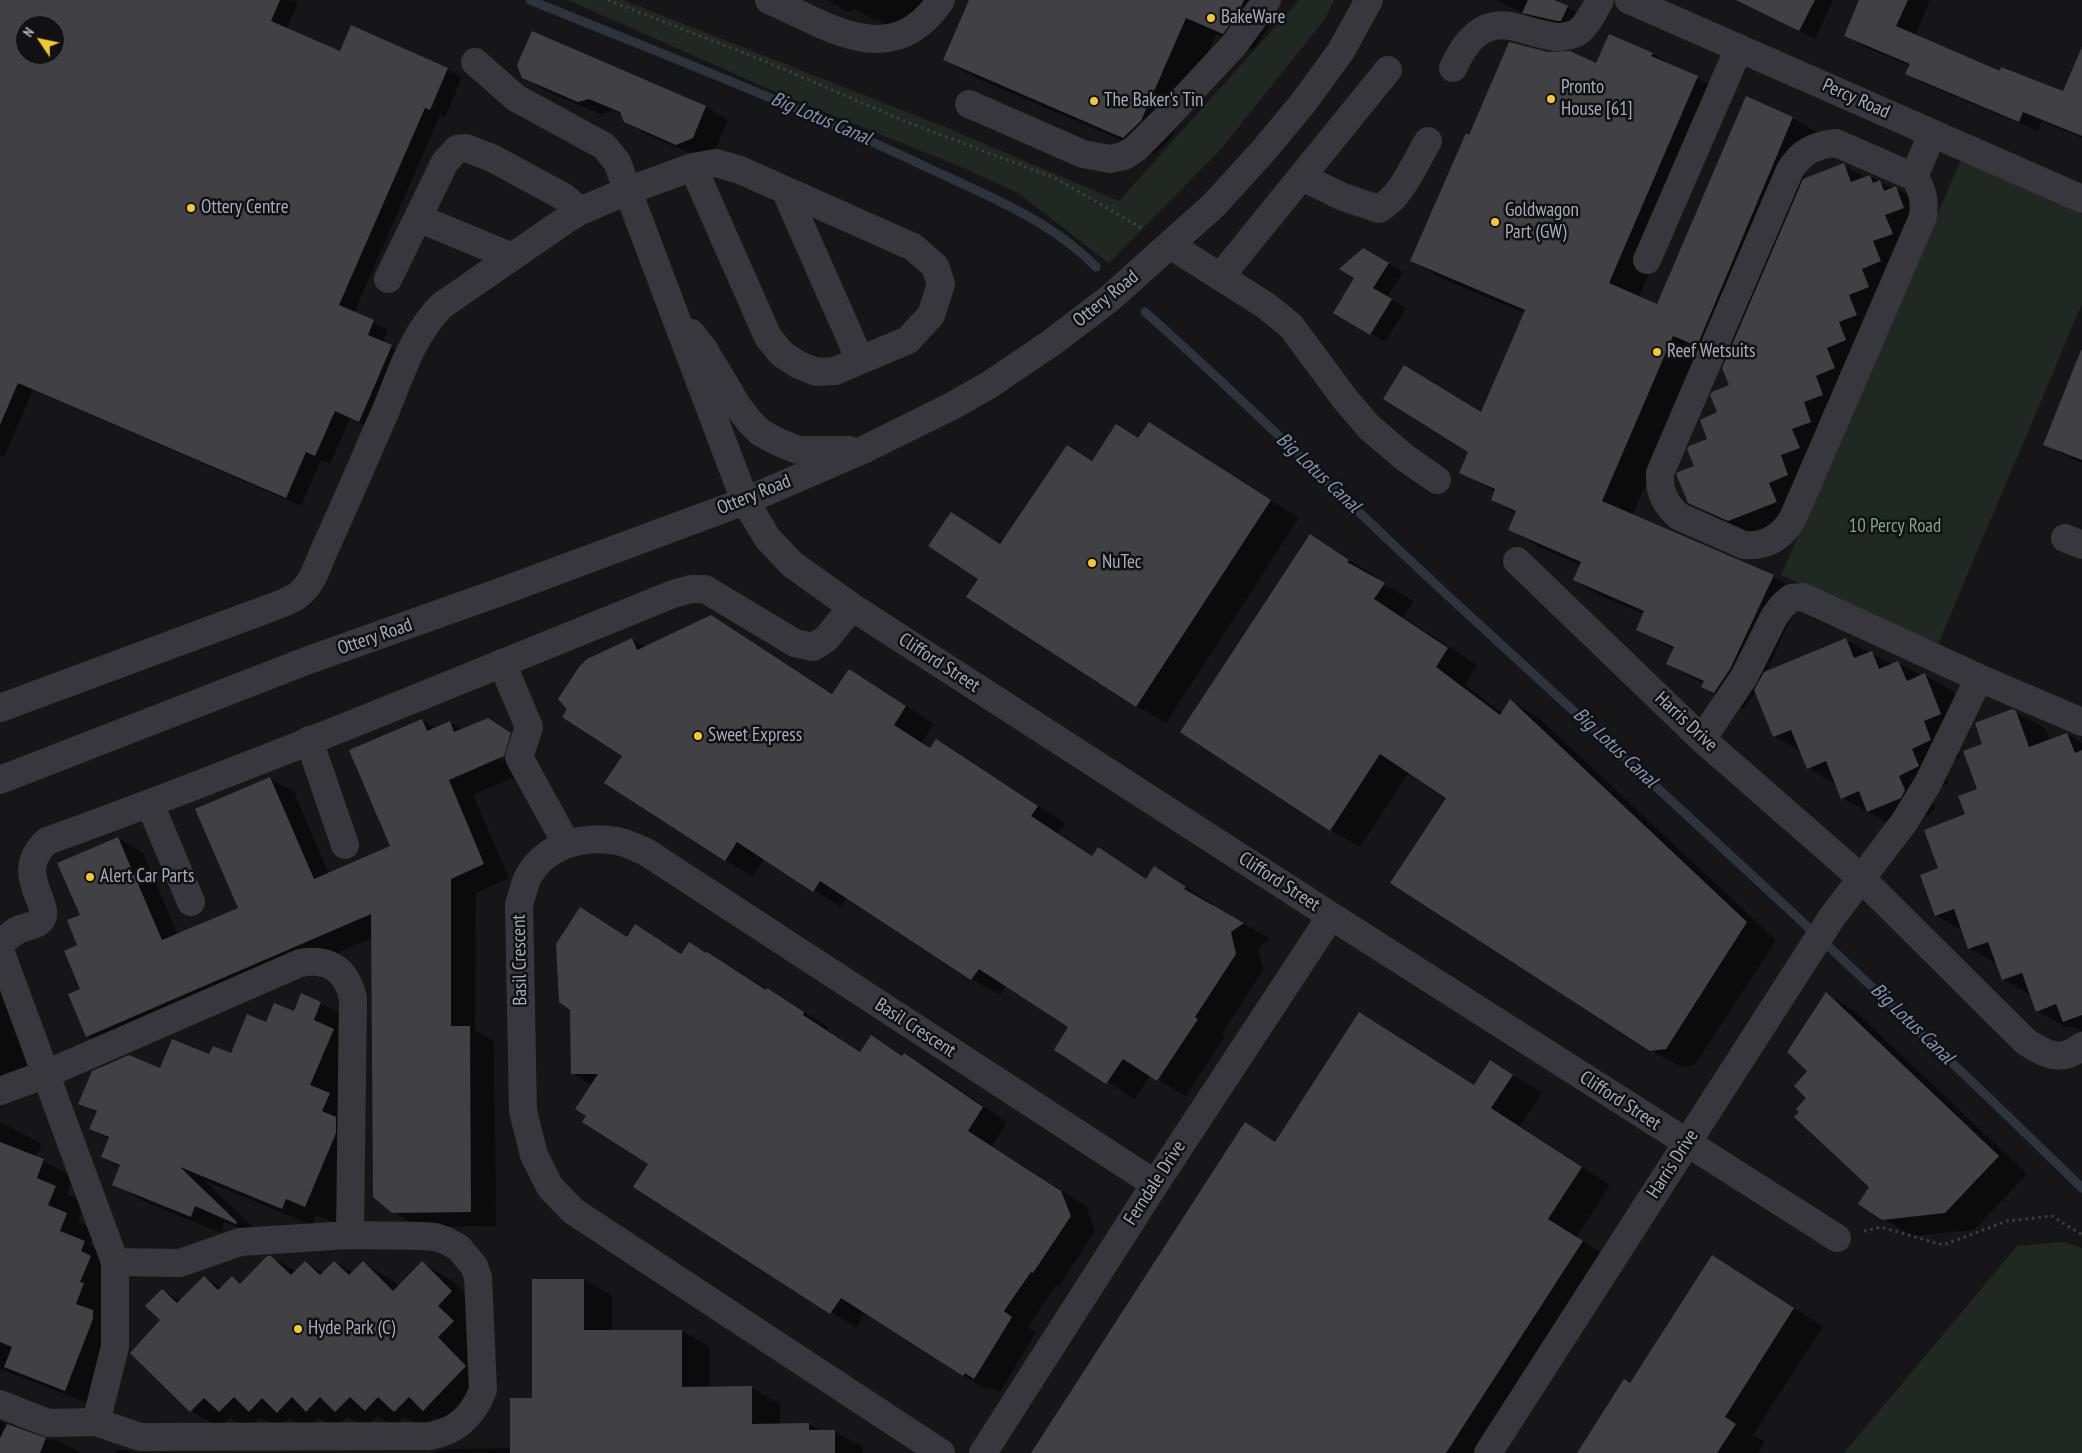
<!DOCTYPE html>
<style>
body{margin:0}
#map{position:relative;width:2082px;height:1453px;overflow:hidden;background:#161618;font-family:"PT Sans Narrow",sans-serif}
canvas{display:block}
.north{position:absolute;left:15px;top:15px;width:50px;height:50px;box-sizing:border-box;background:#111113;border:1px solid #4d4f55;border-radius:50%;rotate:304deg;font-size:14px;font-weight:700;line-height:20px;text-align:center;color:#a8abb9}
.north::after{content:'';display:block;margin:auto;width:18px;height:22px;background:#f6c730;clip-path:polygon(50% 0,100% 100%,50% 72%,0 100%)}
</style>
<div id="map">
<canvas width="2082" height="1453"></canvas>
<div class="north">N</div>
</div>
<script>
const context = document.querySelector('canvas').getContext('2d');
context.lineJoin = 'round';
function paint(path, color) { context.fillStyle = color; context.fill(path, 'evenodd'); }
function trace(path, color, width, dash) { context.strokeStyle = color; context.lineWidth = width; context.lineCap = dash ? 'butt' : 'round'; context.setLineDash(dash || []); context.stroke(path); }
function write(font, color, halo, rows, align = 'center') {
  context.font = font + ' "PT Sans Narrow",sans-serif'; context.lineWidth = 5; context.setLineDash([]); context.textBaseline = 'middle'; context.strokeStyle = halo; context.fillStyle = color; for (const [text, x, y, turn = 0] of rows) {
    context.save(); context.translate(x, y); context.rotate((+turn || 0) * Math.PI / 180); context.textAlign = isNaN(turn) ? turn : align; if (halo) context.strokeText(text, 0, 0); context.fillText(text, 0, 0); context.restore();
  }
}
const green = new Path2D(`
 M 568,0 L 623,0 L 945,127 L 1119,201 L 1299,0 L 1334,0 L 1325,19 L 1222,148 L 1109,263 L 1018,193 L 959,166 L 787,97 Z
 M 1961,160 L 2082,214 L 2082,304 L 1938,644 L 1781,575 Z
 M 2063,1242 L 2082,1248 L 2082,1453 L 1844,1453 L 2017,1246 Z`);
const shadow = new Path2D(`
 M 0,0 L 293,0 L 298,3 L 286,29 L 341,53 L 352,27 L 448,69 L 462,77 L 445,118 L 440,115 L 354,313 L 388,330 L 383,342 L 406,355 L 374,429 L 350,419 L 330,464 L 321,460 L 301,506 L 33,390 L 4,457 L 0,455 ZM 25,25 L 55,25 L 55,55 L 25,55 Z
 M 827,0 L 952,0 L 954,4 L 940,19 L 902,35 L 877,19 L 874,20 L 855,9 L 848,12 Z
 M 970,0 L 1280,0 L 1267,30 L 1253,50 L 1216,34 L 1171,138 L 1154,154 L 974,77 L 945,60 Z
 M 1496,0 L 1551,0 L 1582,15 L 1576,29 L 1538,21 Z
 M 1766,0 L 1833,0 L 1815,39 L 1760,11 Z
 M 1860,0 L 1930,0 L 1915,36 L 2000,72 L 2064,93 L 2082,50 L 2082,138 L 2041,121 L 2038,131 L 1925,84 L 1907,74 L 1910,66 L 1863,46 L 1845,35 Z
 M 533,32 L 706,107 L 728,120 L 715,150 L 699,157 L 648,135 L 625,121 L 622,115 L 613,111 L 601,114 L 546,91 L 523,77 Z
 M 1652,54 L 1726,94 L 1639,297 L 1658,305 L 1747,98 L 1793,118 L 1822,135 L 1803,180 L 1843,165 L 1866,178 L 1870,176 L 1893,189 L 1896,188 L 1925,205 L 1817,492 L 1758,537 L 1719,519 L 1689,502 L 1695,466 L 1731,386 L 1726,362 L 1703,352 L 1632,516 L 1774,577 L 1803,593 L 1766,672 L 1846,640 L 1893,665 L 1898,663 L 1922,676 L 1925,675 L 1954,692 L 1970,731 L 1953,738 L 1960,757 L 1941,766 L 1948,783 L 1928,793 L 1935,808 L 1930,814 L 1898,828 L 1842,798 L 1837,785 L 1808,768 L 1801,752 L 1774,736 L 1756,691 L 1744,709 L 1703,687 L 1704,684 L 1668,664 L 1674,650 L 1637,629 L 1644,614 L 1603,597 L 1574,580 L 1581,565 L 1539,547 L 1510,530 L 1517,514 L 1492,500 L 1496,492 L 1460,472 L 1482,413 L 1525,313 L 1441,278 L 1412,261 L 1470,136 L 1597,64 Z
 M 1363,249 L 1403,272 L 1387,297 L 1406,308 L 1385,342 L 1335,312 L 1356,278 Z
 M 2082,350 L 2082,463 L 2066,456 L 2045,444 Z
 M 1150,423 L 1299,518 L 1166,723 L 1136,706 L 980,579 L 951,514 L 1002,544 L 1067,446 L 1093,461 L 1140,439 Z
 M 1311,536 L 1378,578 L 1376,580 L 1414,601 L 1403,617 L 1477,665 L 1465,685 L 1502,713 L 1510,701 L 1539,718 L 1776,940 L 1695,1065 L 1681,1067 L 1651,1050 L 1448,797 L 1409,772 L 1360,847 L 1330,830 Z
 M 711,616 L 834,694 L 849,671 L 877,687 L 934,724 L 922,742 L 931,748 L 936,741 L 1065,823 L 1058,833 L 1093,856 L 1098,849 L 1147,879 L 1155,868 L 1213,904 L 1212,906 L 1270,939 L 1258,948 L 1263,970 L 1222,1034 L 1225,1036 L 1186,1096 L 1150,1075 L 1135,1099 L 1055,1049 L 1070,1027 L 1006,985 L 1000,995 L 972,979 L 847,897 L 841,907 L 764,859 L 753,876 L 725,860 L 623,755 L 632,639 L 646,647 Z
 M 2015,712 L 2046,729 L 2050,741 L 2067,734 L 2082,743 L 2082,1031 L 2072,1026 L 2067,1028 L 2037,1011 L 2032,996 L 2003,979 L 1997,964 L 1969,948 L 1963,931 L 1936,915 L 1940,869 L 1979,790 L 1984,744 Z
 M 488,719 L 511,733 L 509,733 L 500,763 L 502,763 L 512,733 L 535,748 L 528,771 L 473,795 L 509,878 L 476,893 L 475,1030 L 494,1041 L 496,1226 L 418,1227 L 393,1212 L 372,938 L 112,1050 L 87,1036 L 82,990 L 81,916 L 118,838 L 143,853 L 178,935 L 239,909 L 269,778 L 294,792 L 329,874 L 392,847 L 422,720 L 436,728 L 450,722 L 463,730 Z
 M 581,908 L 628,938 L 636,926 L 682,954 L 708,953 L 792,1004 L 828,1027 L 827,1030 L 861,1052 L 871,1037 L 929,1069 L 1007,1122 L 992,1146 L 1086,1206 L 1095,1230 L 1059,1287 L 1056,1285 L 1028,1327 L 1036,1332 L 1000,1392 L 990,1387 L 988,1390 L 963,1375 L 866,1312 L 856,1328 L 635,1186 L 649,1164 L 588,1116 L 592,1085 L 572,1073 L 571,1010 Z
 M 0,980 L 43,1065 L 0,1099 Z
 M 1826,994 L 1855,1011 L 2027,1174 L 1974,1230 L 1913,1236 L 1883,1219 L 1870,1187 L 1808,1098 L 1809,1071 Z
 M 302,995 L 321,1003 L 350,1020 L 352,1127 L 365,1135 L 365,1150 L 335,1223 L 316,1215 L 312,1225 L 205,1181 L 266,1240 L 225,1222 L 221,1233 L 143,1201 L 114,1184 L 120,1167 L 102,1157 L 110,1140 L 91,1129 L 97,1113 L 80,1104 L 161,1070 L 210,1056 L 232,1055 L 266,1024 L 295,1013 Z
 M 1360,1013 L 1475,1086 L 1491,1062 L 1542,1093 L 1520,1126 L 1610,1185 L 1576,1237 L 1612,1259 L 1486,1453 L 1032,1453 L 1246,1124 L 1276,1142 Z
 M 0,1122 L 42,1144 L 36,1157 L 73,1177 L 67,1194 L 85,1204 L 78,1221 L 96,1231 L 90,1245 L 114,1259 L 95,1406 L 0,1369 Z
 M 271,1257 L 296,1271 L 305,1263 L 324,1273 L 335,1262 L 353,1273 L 363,1263 L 392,1280 L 399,1286 L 422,1263 L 451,1280 L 481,1308 L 466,1324 L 482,1339 L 467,1355 L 495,1384 L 453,1427 L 435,1417 L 424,1428 L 404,1417 L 395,1427 L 377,1416 L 366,1428 L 347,1417 L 336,1428 L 318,1417 L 307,1429 L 289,1418 L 279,1428 L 260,1417 L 249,1428 L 230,1418 L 220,1428 L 191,1411 L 162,1320 L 162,1290 L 181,1301 L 204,1277 L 222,1288 L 232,1277 L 242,1283 Z
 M 1712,1257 L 1823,1326 L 1753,1435 L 1765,1442 L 1758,1453 L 1579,1453 L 1630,1384 Z
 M 584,1280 L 612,1296 L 612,1331 L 682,1331 L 710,1347 L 710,1388 L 752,1388 L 780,1404 L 780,1425 L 809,1424 L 820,1431 L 834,1431 L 863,1447 L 863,1453 L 394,1453 L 430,1453 L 447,1449 L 511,1448 Z
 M 0,1421 L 42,1439 L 56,1440 L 82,1453 L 0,1453 Z
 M 116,1450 L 125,1450 L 137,1453 L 116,1453 Z`);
const stream = new Path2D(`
 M 530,0 C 662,54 795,105 924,166 C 984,194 1049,219 1096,267
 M 1145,312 C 1248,403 1345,501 1446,594 C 1660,790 1874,985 2082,1188`);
const building = new Path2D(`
 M 0,0 L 280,0 L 271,21 L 340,51 L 351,25 L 448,68 L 430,110 L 425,108 L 339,305 L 374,320 L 368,335 L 392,345 L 359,422 L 335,411 L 315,456 L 306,452 L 286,498 L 18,383 L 0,425 ZM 25,25 L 55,25 L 55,55 L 25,55 Z
 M 969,0 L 1244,0 L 1238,13 L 1223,34 L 1186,18 L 1141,121 L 1123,138 L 943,60 Z
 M 1528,0 L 1554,0 L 1568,6 L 1561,21 L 1557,21 L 1522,13 Z
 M 1736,0 L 1815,0 L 1799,31 Z
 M 1859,0 L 1908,0 L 1896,26 L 2000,71 L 2001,67 L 2063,91 L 2082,47 L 2082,136 L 2023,112 L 2019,122 L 1905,74 L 1910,64 L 1844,36 Z
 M 532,31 L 706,106 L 693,138 L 676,145 L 624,122 L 620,112 L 589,99 L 578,102 L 522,78 L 517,65 Z
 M 1609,34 L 1653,53 L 1651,56 L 1698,76 L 1609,283 L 1657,304 L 1746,96 L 1793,117 L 1697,346 L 1673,336 L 1602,501 L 1774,575 L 1730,669 L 1714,693 L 1701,687 L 1704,681 L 1666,664 L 1674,647 L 1636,630 L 1644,611 L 1573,580 L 1581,562 L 1508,530 L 1516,511 L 1491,500 L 1495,489 L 1459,473 L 1468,452 L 1383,399 L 1404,365 L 1481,412 L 1525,310 L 1410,261 L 1466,133 L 1469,135 L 1509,42 L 1548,52 L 1570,51 L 1596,63 Z
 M 1844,163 L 1851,182 L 1870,175 L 1873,183 L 1880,180 L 1884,191 L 1896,186 L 1904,208 L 1885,215 L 1893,234 L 1873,241 L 1881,261 L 1862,269 L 1869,287 L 1849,295 L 1857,315 L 1839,322 L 1846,340 L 1827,348 L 1835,368 L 1816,376 L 1823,395 L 1804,402 L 1811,422 L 1792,429 L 1800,448 L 1781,455 L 1788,475 L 1769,483 L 1777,502 L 1728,521 L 1688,503 L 1676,474 L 1678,472 L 1694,466 L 1687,449 L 1689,446 L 1707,439 L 1700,420 L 1717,412 L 1710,395 L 1712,392 L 1729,385 L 1722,368 L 1803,179 Z
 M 1363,248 L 1389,263 L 1373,288 L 1392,299 L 1370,335 L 1333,313 L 1354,278 L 1339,269 Z
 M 2081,350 L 2082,350 L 2082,460 L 2043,445 Z
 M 1149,422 L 1271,500 L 1136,707 L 966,597 L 978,579 L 928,546 L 951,512 L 1000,544 L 1067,445 L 1092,461 L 1116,424 L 1138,438 Z
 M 1310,534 L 1349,560 L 1347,562 L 1385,583 L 1374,599 L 1448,648 L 1436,667 L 1500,715 L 1510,699 L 1747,922 L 1666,1049 L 1650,1051 L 1390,883 L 1446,798 L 1380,754 L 1330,831 L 1180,732 Z
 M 711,615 L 832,694 L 849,669 L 906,706 L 894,725 L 930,748 L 936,739 L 1038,806 L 1031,816 L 1092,856 L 1098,847 L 1146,879 L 1154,866 L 1186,887 L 1184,889 L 1244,923 L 1231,932 L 1236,954 L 1195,1017 L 1198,1019 L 1157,1081 L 1123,1059 L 1106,1084 L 1054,1050 L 1068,1027 L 979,969 L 971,980 L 820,881 L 813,892 L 737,842 L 725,861 L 604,783 L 622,756 L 562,717 L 567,709 L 558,699 L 579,667 L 587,659 L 632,638 L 637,650 Z
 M 1846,638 L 1854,658 L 1872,651 L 1879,669 L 1898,661 L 1907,681 L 1925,673 L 1941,714 L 1924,721 L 1931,740 L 1912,749 L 1919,766 L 1899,776 L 1905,790 L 1901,798 L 1867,812 L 1859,791 L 1841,799 L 1826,761 L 1807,769 L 1791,730 L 1773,737 L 1754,690 L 1764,672 Z
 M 2012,709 L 2016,711 L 2029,747 L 2067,733 L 2075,753 L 2082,750 L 2082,1015 L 2063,1022 L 2056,1004 L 2036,1012 L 2022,973 L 2002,980 L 1988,942 L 1968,949 L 1954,909 L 1935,916 L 1920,875 L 1938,868 L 1924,830 L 1965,814 L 1958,796 L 1977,789 L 1963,751 L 1982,744 L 1975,723 Z
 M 488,718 L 511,733 L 504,756 L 449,780 L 484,864 L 451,879 L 451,1026 L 470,1026 L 471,1212 L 392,1213 L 373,1197 L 371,914 L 86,1037 L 68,994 L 80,989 L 64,951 L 77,945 L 67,920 L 80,915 L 57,863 L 118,837 L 162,940 L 238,908 L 195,809 L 270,777 L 314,879 L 390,846 L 349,750 L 422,719 L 427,731 L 450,721 L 454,732 Z
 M 580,907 L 627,937 L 635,924 L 681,954 L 689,942 L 706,953 L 707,952 L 766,990 L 767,988 L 804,1012 L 803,1015 L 860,1052 L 871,1035 L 902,1056 L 904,1053 L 983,1107 L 968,1131 L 1061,1191 L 1071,1216 L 1033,1273 L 1031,1272 L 1004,1311 L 1012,1317 L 974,1379 L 965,1373 L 963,1376 L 841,1298 L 830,1314 L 633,1187 L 648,1164 L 582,1122 L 586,1116 L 575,1109 L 598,1074 L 571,1074 L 570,1010 L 559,1002 L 556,944 Z
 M 1826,992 L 1999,1156 L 1945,1213 L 1882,1220 L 1858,1204 L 1869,1187 L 1794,1117 L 1799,1112 L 1796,1109 L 1806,1098 L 1794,1086 L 1807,1071 L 1787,1052 Z
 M 301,993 L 321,1002 L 314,1020 L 334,1029 L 310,1085 L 330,1093 L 322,1111 L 336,1117 L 336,1133 L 305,1207 L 286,1199 L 282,1209 L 180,1167 L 237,1222 L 236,1224 L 195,1206 L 191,1217 L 112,1185 L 120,1165 L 101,1157 L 109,1137 L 89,1129 L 97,1111 L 78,1104 L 92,1071 L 129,1055 L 160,1068 L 172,1039 L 209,1054 L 213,1046 L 231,1053 L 247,1014 L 266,1022 L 274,1003 L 294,1011 Z
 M 1359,1012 L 1474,1085 L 1490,1060 L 1513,1075 L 1491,1108 L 1582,1167 L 1548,1219 L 1583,1241 L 1446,1453 L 1031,1453 L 1245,1122 L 1275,1142 Z
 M 0,1142 L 44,1159 L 37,1178 L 56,1186 L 48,1205 L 67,1213 L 60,1231 L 85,1241 L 81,1251 L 91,1256 L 80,1282 L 84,1283 L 76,1304 L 93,1310 L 93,1319 L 65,1391 L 4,1367 L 12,1347 L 0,1342 Z
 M 1712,1255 L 1794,1308 L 1725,1417 L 1736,1424 L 1717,1453 L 1577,1453 L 1624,1379 L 1630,1383 Z
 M 267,1256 L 271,1256 L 291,1275 L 305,1261 L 320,1275 L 334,1261 L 349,1275 L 363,1261 L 393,1291 L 422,1261 L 452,1291 L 438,1306 L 454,1321 L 438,1337 L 466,1366 L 423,1411 L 409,1397 L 394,1412 L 378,1397 L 365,1411 L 350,1397 L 335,1412 L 320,1397 L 306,1412 L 292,1397 L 277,1413 L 262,1398 L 249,1412 L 234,1397 L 219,1412 L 204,1398 L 190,1412 L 130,1353 L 160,1320 L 145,1306 L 162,1289 L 177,1303 L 204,1276 L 218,1290 L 232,1276 L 240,1284 Z
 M 532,1279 L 584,1279 L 584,1330 L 682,1330 L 682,1387 L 752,1386 L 752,1424 L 809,1423 L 809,1430 L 835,1430 L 835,1453 L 510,1453 L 510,1398 L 532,1398 Z
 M 7,1424 L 46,1438 L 40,1453 L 0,1453 L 0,1438 Z`);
const path = new Path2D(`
 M 608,0 L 762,60 L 907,122 L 1055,178 L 1145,230
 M 1864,1231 L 1881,1227 L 1943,1245 L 2007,1221 L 2052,1216 L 2082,1235`);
const minor = new Path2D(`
 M 769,0 C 830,27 892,72 941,0
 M 1629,0 L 2082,199
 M 475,62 L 516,98 L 604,146 L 617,162 L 745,501 L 768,539 L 793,565 L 852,607 L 1331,916 L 1837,1238
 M 1453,68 C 1464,44 1480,21 1510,26 C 1525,29 1540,35 1556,37 C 1563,37 1571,36 1578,32 C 1588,24 1594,11 1600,0
 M 969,104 L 1083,154 L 1110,159 L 1124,156 L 1136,148 L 1162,122 L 1233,46 L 1267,0
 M 1836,143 L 1914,177 C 1923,190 1925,201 1923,217 L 1793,518 C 1782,537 1766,547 1744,545 L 1680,517 C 1665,505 1659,492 1660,473 L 1790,170 C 1801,152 1815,145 1836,143 Z
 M 1302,177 L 1343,197 L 1379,209 C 1403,195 1414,164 1428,141
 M 1914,177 L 1932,134
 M 785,190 L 860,360
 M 418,218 L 512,257
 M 1170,245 L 1265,305 L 1291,326 L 1345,399 L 1369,427 L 1404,457 L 1437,480
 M 1647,260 L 1739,48
 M 1220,277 L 1388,70
 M 388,279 L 445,162 L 457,149 L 466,148 L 492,158 L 564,197 L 580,211
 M 691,333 L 703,348 L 739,408 L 750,422 L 760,432 L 776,441 L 798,450 L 849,450
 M 2065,538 L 2082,545
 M 1517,561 L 1702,739 L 1861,878 L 2026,1042 C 2047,1055 2061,1063 2082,1046
 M 502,663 L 529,727 L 519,757 L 566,843
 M 0,708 L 270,608 C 279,604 291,601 298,595 C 314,583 318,563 326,546 C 347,501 366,455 386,410 C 401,373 413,335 441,306 L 567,219 L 580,211 L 627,191 L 693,167 L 716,163 L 740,170 L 913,247 L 935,266 L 941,284 L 931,315 L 908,340 L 835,371 L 816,372 L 799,365 L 782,354 L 768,337 L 693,167
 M 1702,739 L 1744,677 L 1774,617 L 1782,606 L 1791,598 L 1803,597 L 1979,678 L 2082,722
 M 309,740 L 345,845
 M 0,780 L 306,661 L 500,592 L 745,501 L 863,450 L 952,406 L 989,385 L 1051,343 L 1109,299 L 1214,205 L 1264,150 L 1303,103 L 1341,51 L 1369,0
 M 150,804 L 191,902
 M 0,942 C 5,939 11,935 16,931 C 23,927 36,926 41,920 C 53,904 11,874 47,841 C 258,765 465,678 673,594 L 691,589 L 705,589 L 795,643 L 813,647 L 826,639 L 852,607
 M 0,950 L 115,1262 L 115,1347 L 96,1422
 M 0,1091 L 46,1074 L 300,963 C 329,958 346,969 353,998 L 350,1235
 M 0,1404 L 48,1423 L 96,1422 L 140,1437 L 430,1436 C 457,1431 473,1416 483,1390 L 478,1277 L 474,1266 L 459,1248 L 447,1241 L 435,1237 L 422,1236 L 350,1235 L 240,1242 L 180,1263 L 115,1262
 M 941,1453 L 573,1211 L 550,1187 L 534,1155 L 523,1111 L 519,904 C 522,896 524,886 527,879 C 544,845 583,835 617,841 C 627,843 637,848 646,852 L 1155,1184
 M 983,1453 L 1155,1184 L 1331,916
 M 1488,1453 L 1832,917 L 1905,821 L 1928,783 L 1979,678`);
const markers = [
 [1211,18,5,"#f6c730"],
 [1551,99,5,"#f6c730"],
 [1094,101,5,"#f6c730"],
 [191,208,5,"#f6c730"],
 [1495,222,5,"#f6c730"],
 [1657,352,5,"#f6c730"],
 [1092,563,5,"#f6c730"],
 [698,736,5,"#f6c730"],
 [90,877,5,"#f6c730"],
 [298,1329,5,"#f6c730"]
];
const poiNames = [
 ["BakeWare",1221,18],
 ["Pronto",1561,88],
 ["House [61]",1561,110],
 ["The Baker's Tin",1104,101],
 ["Ottery Centre",201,208],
 ["Goldwagon",1505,211],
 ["Part (GW)",1505,233],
 ["Reef Wetsuits",1667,352],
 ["NuTec",1102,563],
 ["Sweet Express",708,736],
 ["Alert Car Parts",100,877],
 ["Hyde Park (C)",308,1329]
];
const streetNames = [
 ["Percy Road",1856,99,24],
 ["Ottery Road",1106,299,-39],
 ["Ottery Road",754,495,-22],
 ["Ottery Road",375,637,-19],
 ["Clifford Street",939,663,33],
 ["Harris Drive",1686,722,43],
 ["Clifford Street",1279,882,33],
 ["Basil Crescent",520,960,-91],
 ["Basil Crescent",915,1028,33],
 ["Clifford Street",1620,1101,33],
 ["Harris Drive",1673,1164,-57],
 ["Ferndale Drive",1155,1183,-57]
];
const parkNames = [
 ["10 Percy Road",1895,527]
];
const waterNames = [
 ["Big Lotus Canal",821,119,23],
 ["Big Lotus Canal",1318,473,43],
 ["Big Lotus Canal",1615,748,43],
 ["Big Lotus Canal",1912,1024,44]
];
paint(green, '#202822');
paint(shadow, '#0007');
trace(stream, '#2c343d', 9);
paint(building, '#404045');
trace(path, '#3d3e44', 3, [2.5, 4]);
trace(minor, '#37373d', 28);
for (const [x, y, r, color] of markers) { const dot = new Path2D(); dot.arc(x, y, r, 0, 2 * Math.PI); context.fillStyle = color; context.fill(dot); trace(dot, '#111113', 2); }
write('19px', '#a8abb9', '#111113', poiNames, 'left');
write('19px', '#a8abb9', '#111113', streetNames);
write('19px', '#7fa484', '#111113', parkNames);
write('italic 20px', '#7e96b4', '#111113', waterNames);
</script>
